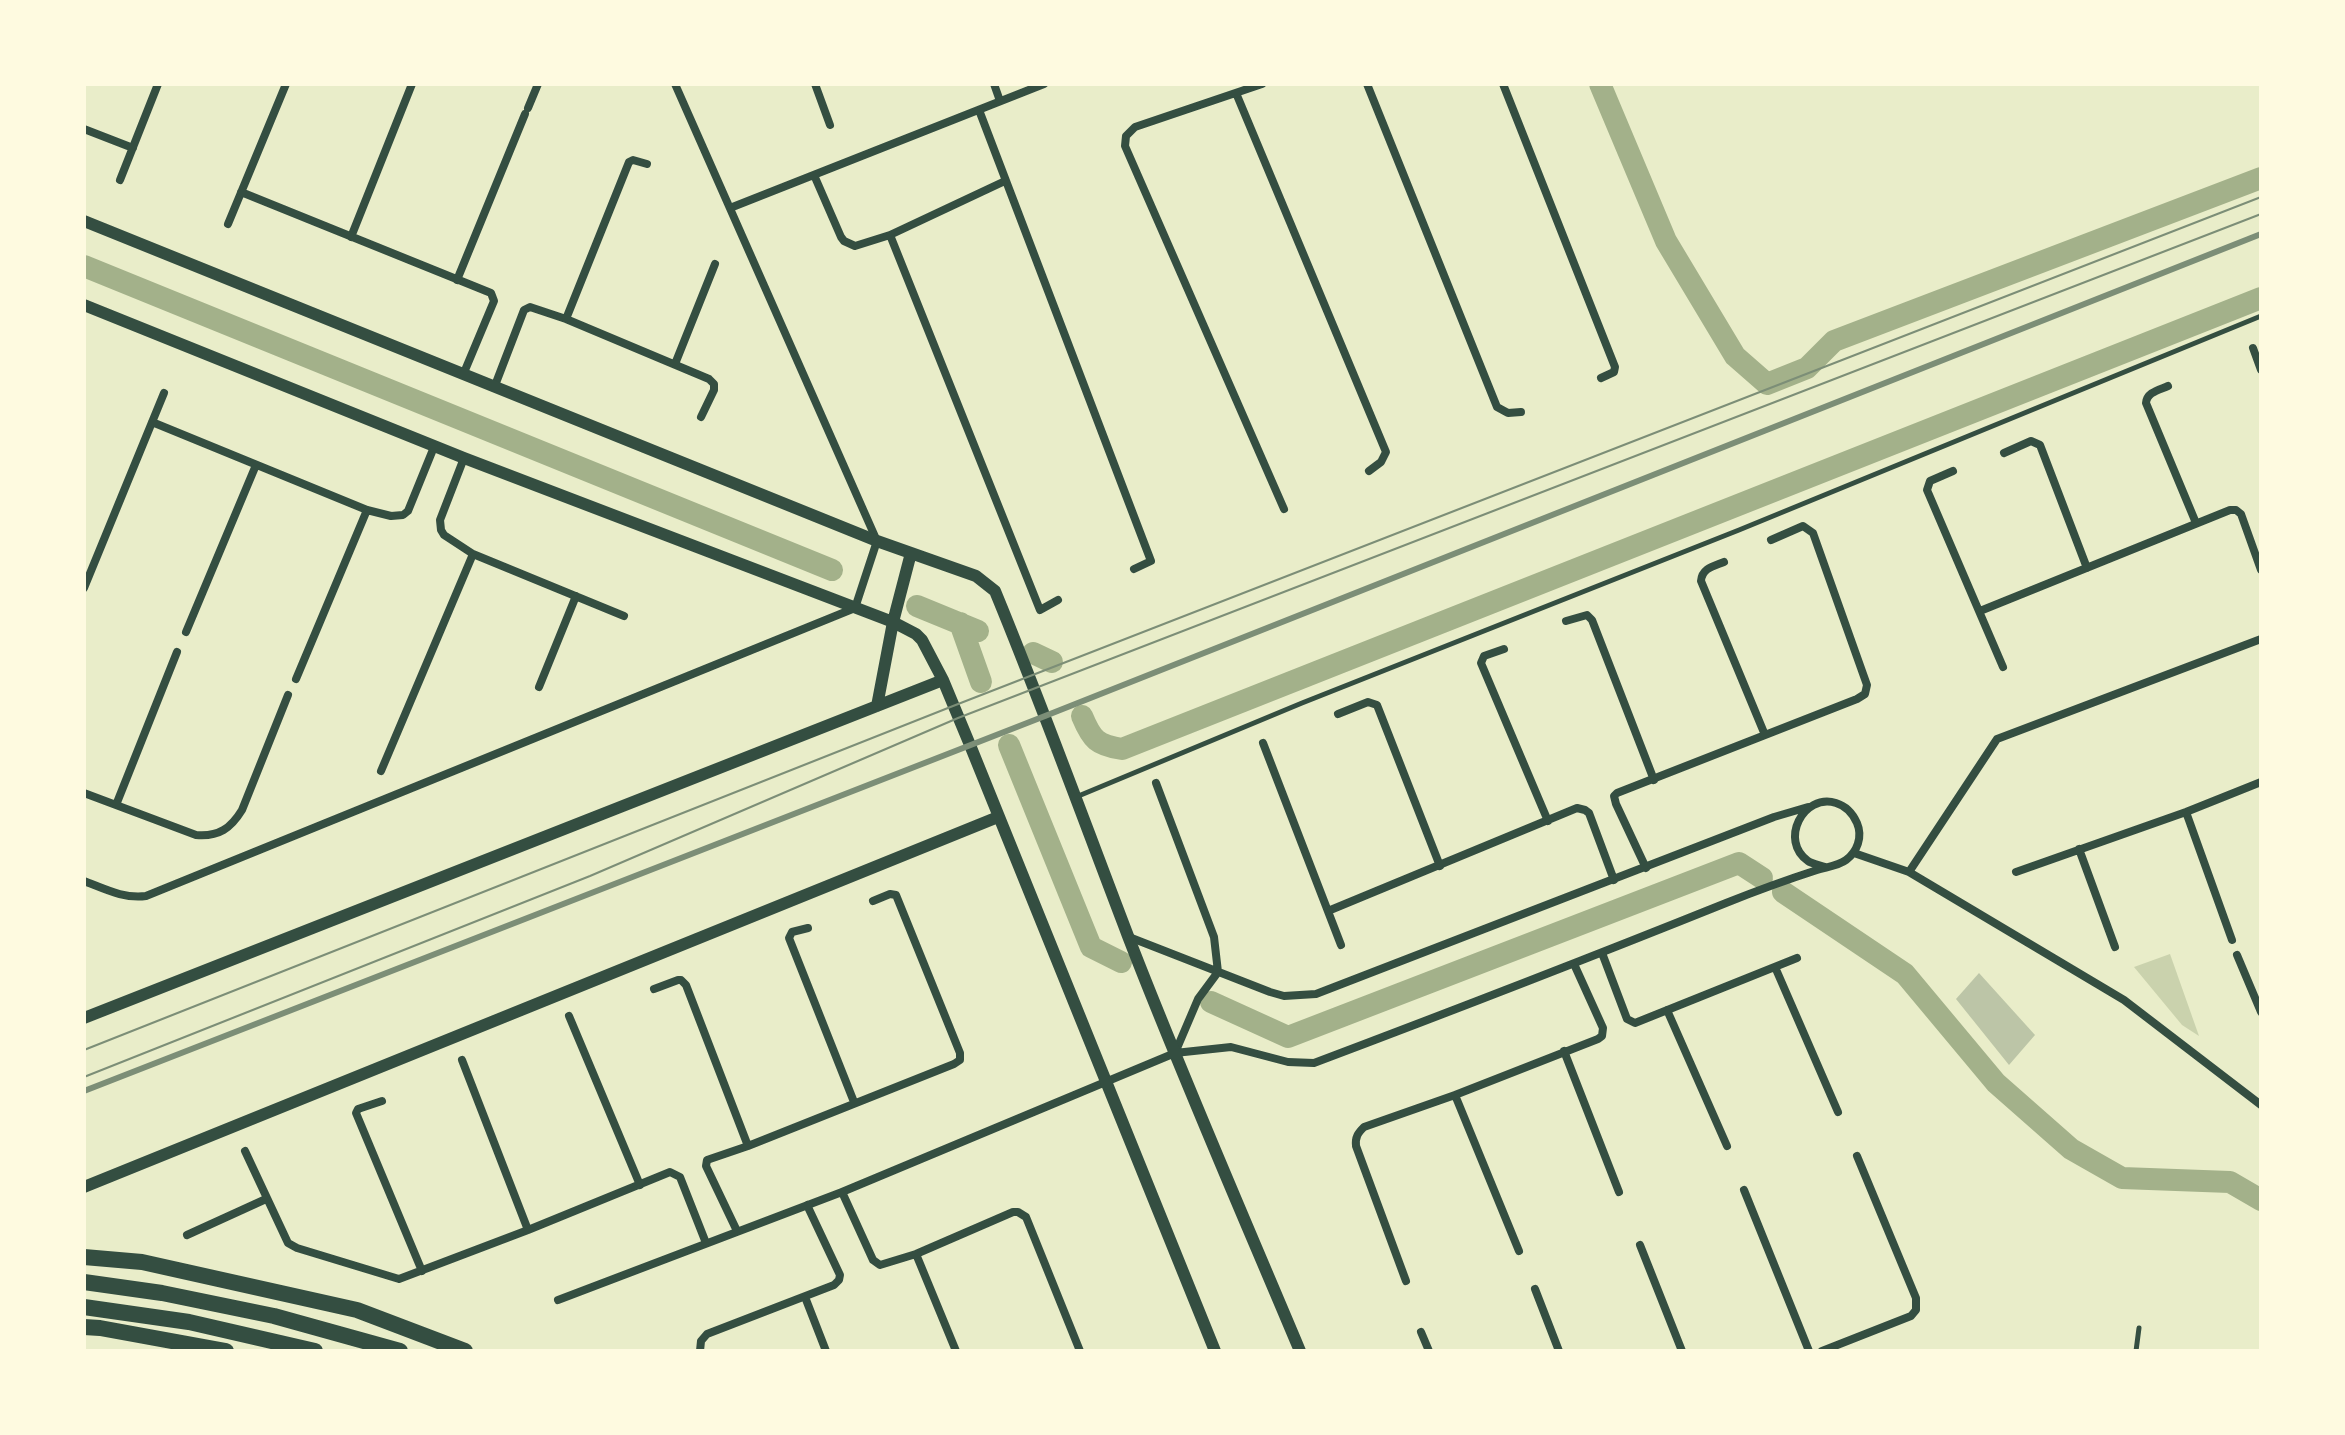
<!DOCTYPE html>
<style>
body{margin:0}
#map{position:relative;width:2345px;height:1435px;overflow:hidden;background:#e9edc9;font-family:Ubuntu,sans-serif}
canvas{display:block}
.frame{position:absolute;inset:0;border:86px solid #fefae0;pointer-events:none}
</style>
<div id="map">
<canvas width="2345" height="1435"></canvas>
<div class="frame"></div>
</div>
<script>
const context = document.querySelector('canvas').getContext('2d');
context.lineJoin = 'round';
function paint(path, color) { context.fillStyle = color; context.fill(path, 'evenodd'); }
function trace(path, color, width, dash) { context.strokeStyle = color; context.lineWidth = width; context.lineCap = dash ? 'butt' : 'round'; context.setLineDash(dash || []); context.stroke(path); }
const green = new Path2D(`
 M 2170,954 L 2199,1036 L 2182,1025 L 2134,967 Z`);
const canal = new Path2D(`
 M 1600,84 L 1666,241 L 1735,356 L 1767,384 L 1807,368 L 1834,341 L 2261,178
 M 84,266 L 832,570
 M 917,606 L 978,631
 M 960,623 L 981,682
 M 1033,653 L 1052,662
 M 1082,716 C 1092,740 1097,745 1122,749 L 2261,298
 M 1009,745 L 1091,947 L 1121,962
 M 1783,892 L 1905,974 L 1996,1083 L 2071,1149 L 2122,1178 L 2230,1182 L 2261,1200
 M 1211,1002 L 1288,1037 L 1739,863 L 1762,878`);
const building = new Path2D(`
 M 1979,973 L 2035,1035 L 2009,1065 L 1956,999 Z`);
const service = new Path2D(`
 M 1076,797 L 1302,703 L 1739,530 L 2261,316
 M 2136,1351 L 2139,1328`);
const minor = new Path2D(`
 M 815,84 L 830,125
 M 994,84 L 1000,101
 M 1262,84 L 1135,127 L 1126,136 L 1125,146 L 1284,509
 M 1367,84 L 1497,407 L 1508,413 L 1521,412
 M 1503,84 L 1615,367 L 1614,372 L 1601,378
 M 1236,93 L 1386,452 L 1381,462 L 1369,471
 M 528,108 L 538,84
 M 979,110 L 1151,561 L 1134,569
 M 84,129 L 133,148
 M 814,175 L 841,237 L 844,241 L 855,246 L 890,235 L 1005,181
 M 120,180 L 158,84
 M 241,192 L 491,293 L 494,301 L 463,375
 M 730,208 L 1044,84
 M 228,224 L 286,84
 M 890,235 L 1040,610 L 1058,600
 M 351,237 L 412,84
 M 457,280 L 525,114
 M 566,319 L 629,162 L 633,160 L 647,164
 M 2253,348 L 2261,370
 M 675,364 L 715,264
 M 2168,386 C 2159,390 2147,392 2146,403 L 2196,523
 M 494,388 L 524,310 L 530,307 L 566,319 L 709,379 L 714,384 L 714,390 L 701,417
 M 152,422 L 367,510 L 391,516 L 403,515 L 408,511 L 434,447
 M 2004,453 L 2031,441 L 2040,445 L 2087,568
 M 464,458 L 440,520 L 441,530 L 444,535 L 473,554 L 624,616
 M 1953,471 L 1930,481 L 1927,490 L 2003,667
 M 1724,562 C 1714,566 1702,568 1701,581 L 1765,735
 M 84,588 L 164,393
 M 1980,611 L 2230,510 L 2236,510 L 2241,514 L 2261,570
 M 1566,621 L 1587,615 L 1592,620 L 1654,780
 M 186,632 L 256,465
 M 1504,649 L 1484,656 L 1481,663 L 1548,821
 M 296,679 L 367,510
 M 539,687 L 576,596
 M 1338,714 L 1368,702 L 1377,705 L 1440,866
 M 1263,743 L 1341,945
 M 381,771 L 473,554
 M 1156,783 L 1214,937 L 1218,972
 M 84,793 L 196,835 C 219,837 231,828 242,810 L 288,695
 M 116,805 L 177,652
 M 2186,812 L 2232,940
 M 2079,849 L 2115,947
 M 1854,853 L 1909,872 L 2124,1000 L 2261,1105
 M 1646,868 L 1616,804 L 1614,796 L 1617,793 L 1857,699 L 1865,694 L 1867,685 L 1813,533 L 1803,526 L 1771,540
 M 1909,872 L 1997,739 L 2261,639
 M 2016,872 L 2186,812 L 2261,782
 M 84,881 C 105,889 124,899 146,896 L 855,608 L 877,541 L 675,84
 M 1328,911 L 1577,808 L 1585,810 L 1589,813 L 1614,880
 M 808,928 L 792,932 L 789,938 L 854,1102
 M 1129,937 L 1270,992 L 1284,996 L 1316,994 L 1774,817 L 1808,807
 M 1602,953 L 1627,1019 L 1635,1023 L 1797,958
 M 2237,955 L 2261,1012
 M 1775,967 L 1838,1112
 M 654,989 L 678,980 L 681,980 L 686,985 L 748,1146
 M 1667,1010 L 1727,1146
 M 569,1016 L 640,1185
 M 1564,1051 L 1619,1192
 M 1175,1053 L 1198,999 L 1218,972
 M 462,1060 L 528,1230
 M 1455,1095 L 1519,1251
 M 382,1101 L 358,1109 L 356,1113 L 422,1271
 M 245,1151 L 288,1243 L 297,1248 L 399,1279 L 528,1230 L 670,1172 L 680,1177 L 706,1243
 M 1744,1190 L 1809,1351
 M 842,1192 L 873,1260 L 880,1265 L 916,1254 L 1013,1212 L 1018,1212 L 1026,1217 L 1080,1351
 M 737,1231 L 706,1166 L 707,1160 L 748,1146 L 954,1064 L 960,1060 L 960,1053 L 896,895 L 890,894 L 873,901
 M 187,1235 L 266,1199
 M 1640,1245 L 1682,1351
 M 916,1254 L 956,1351
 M 1406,1281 L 1356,1146 C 1355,1137 1358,1133 1364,1127 L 1455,1095 L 1598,1039 L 1602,1036 L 1603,1028 L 1574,964
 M 1535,1289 L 1559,1351
 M 805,1297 L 826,1351
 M 558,1300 L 842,1192 L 1175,1053 L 1231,1047 L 1288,1062 L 1314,1063 C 1452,1011 1589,958 1726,903 C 1756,891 1786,880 1817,870 C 1826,867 1838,866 1846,860 C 1857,852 1863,837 1857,823 C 1853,814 1846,806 1836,803 C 1803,793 1779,841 1808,861 C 1812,864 1820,865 1825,867
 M 1421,1332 L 1429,1351
 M 700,1351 L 701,1341 L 707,1334 L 834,1285 L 839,1280 L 840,1275 L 807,1205
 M 1822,1351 L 1911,1316 L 1916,1310 L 1916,1298 L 1857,1156`);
const tertiary = new Path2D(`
 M 84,221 L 877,541 L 976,576 L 995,591 C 1042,705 1084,821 1128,936 C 1182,1076 1242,1213 1300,1351
 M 84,305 L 464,458 L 893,622 L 916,634 L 922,640 L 943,680 L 970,745 L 1215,1351
 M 877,706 L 893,622 L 911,553
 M 84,1018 L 943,680
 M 84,1187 L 998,817`);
const primary = new Path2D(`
 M 84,1257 L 142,1262 L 357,1310 L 465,1351
 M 84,1282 L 162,1293 L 274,1316 L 400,1351
 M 84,1307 L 189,1322 L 315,1351
 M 84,1327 L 100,1328 L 226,1351`);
const tram = new Path2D(`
 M 84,1050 L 953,706 L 2261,197
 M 84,1077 L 590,876 L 958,718 L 2261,214`);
const rail = new Path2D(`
 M 84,1091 L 1045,716 L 2261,234`);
paint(green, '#cad2ad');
trace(canal, '#a3b18a', 22);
paint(building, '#bcc5a7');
trace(service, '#344e41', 5);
trace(minor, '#344e41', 8);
trace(tertiary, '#344e41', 12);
trace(primary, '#344e41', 16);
trace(tram, '#7c8e77', 2);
trace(rail, '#7c8e77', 6);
</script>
